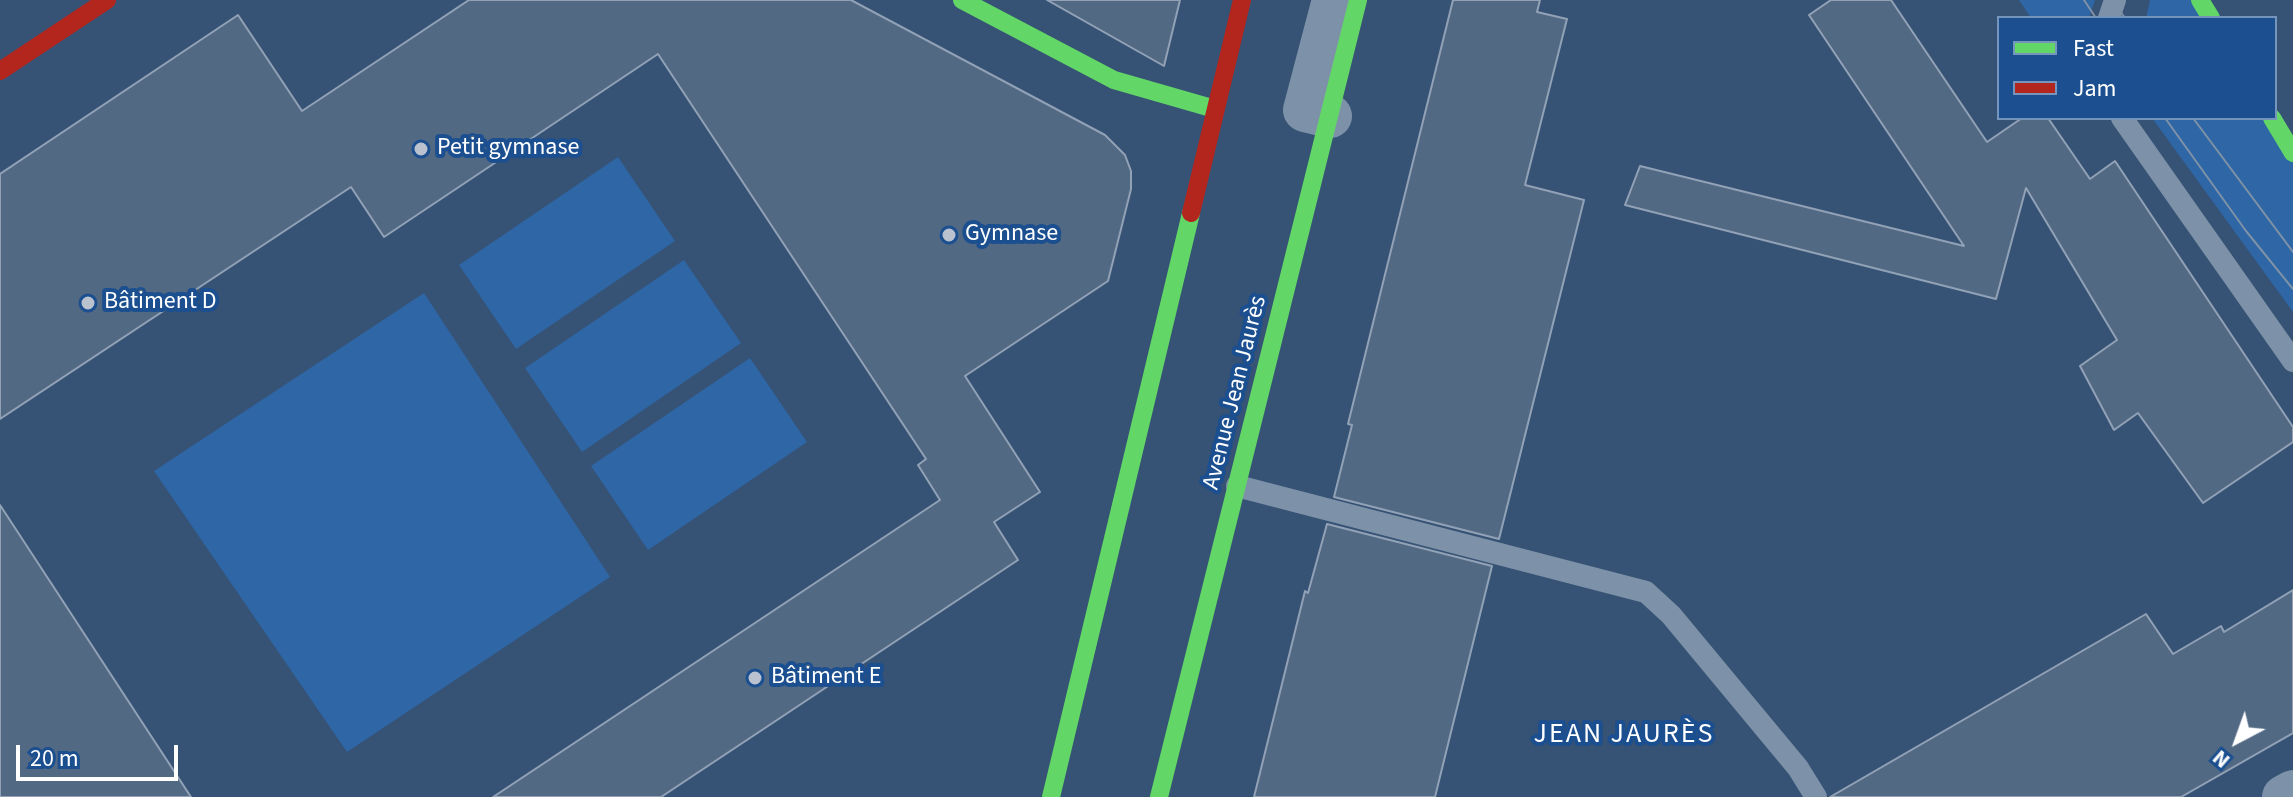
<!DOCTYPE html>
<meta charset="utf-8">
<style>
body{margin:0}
#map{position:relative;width:2293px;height:797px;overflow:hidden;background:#365274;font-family:"Source Sans 3",sans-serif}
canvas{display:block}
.legend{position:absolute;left:1997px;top:16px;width:280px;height:104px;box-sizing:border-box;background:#1b4f8f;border:2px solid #7695bc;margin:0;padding:10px 14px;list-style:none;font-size:24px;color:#fff}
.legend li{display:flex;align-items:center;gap:16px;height:40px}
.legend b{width:40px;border:2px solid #7695bc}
.north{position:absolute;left:2197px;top:701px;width:80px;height:80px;-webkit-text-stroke:6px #1b4f8f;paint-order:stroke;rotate:221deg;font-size:22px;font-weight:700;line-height:32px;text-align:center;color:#fff}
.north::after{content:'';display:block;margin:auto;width:28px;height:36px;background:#fff;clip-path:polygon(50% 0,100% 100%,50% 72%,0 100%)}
.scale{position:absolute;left:16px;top:745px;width:162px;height:36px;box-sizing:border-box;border:4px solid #fff;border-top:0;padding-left:10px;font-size:24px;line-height:28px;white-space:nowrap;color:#fff;-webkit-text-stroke:6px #1b4f8f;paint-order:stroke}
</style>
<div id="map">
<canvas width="2293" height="797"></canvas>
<ul class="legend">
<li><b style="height:10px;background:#63d668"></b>Fast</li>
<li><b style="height:10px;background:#b3261e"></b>Jam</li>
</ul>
<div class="north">N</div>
<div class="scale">20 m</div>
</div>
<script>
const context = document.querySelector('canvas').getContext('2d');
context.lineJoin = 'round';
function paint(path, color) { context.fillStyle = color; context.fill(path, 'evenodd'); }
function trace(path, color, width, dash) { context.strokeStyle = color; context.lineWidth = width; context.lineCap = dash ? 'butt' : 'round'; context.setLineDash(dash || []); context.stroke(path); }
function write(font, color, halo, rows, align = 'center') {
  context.font = font + ' "Source Sans 3",sans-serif'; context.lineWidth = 8; context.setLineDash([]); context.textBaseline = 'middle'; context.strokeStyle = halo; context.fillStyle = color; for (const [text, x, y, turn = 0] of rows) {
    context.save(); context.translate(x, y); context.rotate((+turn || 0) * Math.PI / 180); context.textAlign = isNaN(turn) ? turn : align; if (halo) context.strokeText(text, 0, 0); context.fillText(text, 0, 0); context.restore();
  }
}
const green = new Path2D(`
 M 2019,0 L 2095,0 L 2089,18 L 2031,18 Z
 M 2150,0 L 2201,0 L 2212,18 L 2146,18 Z
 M 2152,118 L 2273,118 L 2293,151 L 2293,312 Z
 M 618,157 L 675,241 L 516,349 L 459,265 Z
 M 684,260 L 741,343 L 582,452 L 525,368 Z
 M 424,293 L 610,577 L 347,752 L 154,471 Z
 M 750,358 L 807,442 L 648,550 L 591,466 Z`);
const building = new Path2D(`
 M 469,0 L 851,0 L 1105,135 L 1125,155 L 1131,171 L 1131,189 L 1108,281 L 965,376 L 1040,492 L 994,522 L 1018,560 L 661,797 L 493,797 L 940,500 L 918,465 L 926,459 L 658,54 L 384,237 L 351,187 L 0,419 L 0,174 L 238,15 L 302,111 Z
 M 1047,0 L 1180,0 L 1164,66 Z
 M 1453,0 L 1540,0 L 1537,12 L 1567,19 L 1525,185 L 1584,200 L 1499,539 L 1334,497 L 1352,425 L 1348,424 Z
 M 1831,0 L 1891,0 L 1987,142 L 2022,118 L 2048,118 L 2090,179 L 2115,161 L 2293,427 L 2293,442 L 2203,503 L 2138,413 L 2114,430 L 2080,366 L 2117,340 L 2026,188 L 1996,299 L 1625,205 L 1640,166 L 1964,246 L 1809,15 Z
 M 0,505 L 191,797 L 0,797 Z
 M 1327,524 L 1492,566 L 1435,797 L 1254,797 L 1305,591 L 1308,593 Z
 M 2293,590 L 2293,733 L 2181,797 L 1830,797 L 2146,614 L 2173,654 L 2221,626 L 2224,632 Z`);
const lane = new Path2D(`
 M 2109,18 L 2115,0
 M 2122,118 L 2293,361
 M 1237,486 L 1646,592 L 1671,615 L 1798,768 L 1816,797`);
const street = new Path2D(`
 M 1330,116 L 1305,110 L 1334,0
 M 2284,797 L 2293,792`);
const fast = new Path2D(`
 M 962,0 L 1114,80 L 1215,109
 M 2200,0 L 2211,18
 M 2272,118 L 2293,153
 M 1051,797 L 1191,213
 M 1159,797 L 1358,0`);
const jam = new Path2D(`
 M 0,71 L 107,0
 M 1191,213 L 1242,0`);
const tram = new Path2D(`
 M 2084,0 L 2096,18
 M 2112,0 L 2125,18
 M 2165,118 L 2246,231 L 2293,289
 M 2193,118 L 2293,252`);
const markers = [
 [421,149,8,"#b9c2ce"],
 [949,235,8,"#b9c2ce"],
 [88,303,8,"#b9c2ce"],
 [755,678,8,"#b9c2ce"]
];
const poiNames = [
 ["Petit gymnase",437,149],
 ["Gymnase",965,235],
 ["Bâtiment D",104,303],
 ["Bâtiment E",771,678]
];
const streetNames = [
 ["Avenue Jean Jaurès",1236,393,-76]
];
const quarterNames = [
 ["JEAN JAURÈS",1624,736]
];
paint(green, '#2f66a5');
paint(building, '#526984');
trace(building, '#92a2b6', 2);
trace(lane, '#7d92a8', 22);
trace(street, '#7d92a8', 44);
trace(fast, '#63d668', 18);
trace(jam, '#b3261e', 18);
trace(tram, '#7e92a7', 2);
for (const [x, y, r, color] of markers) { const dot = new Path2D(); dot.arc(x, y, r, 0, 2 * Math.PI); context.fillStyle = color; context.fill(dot); trace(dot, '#1b4f8f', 3); }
write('24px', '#fff', '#1b4f8f', poiNames, 'left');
write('24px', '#fff', '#1b4f8f', streetNames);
context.letterSpacing = '2px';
write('28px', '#fff', '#1b4f8f', quarterNames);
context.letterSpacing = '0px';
</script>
